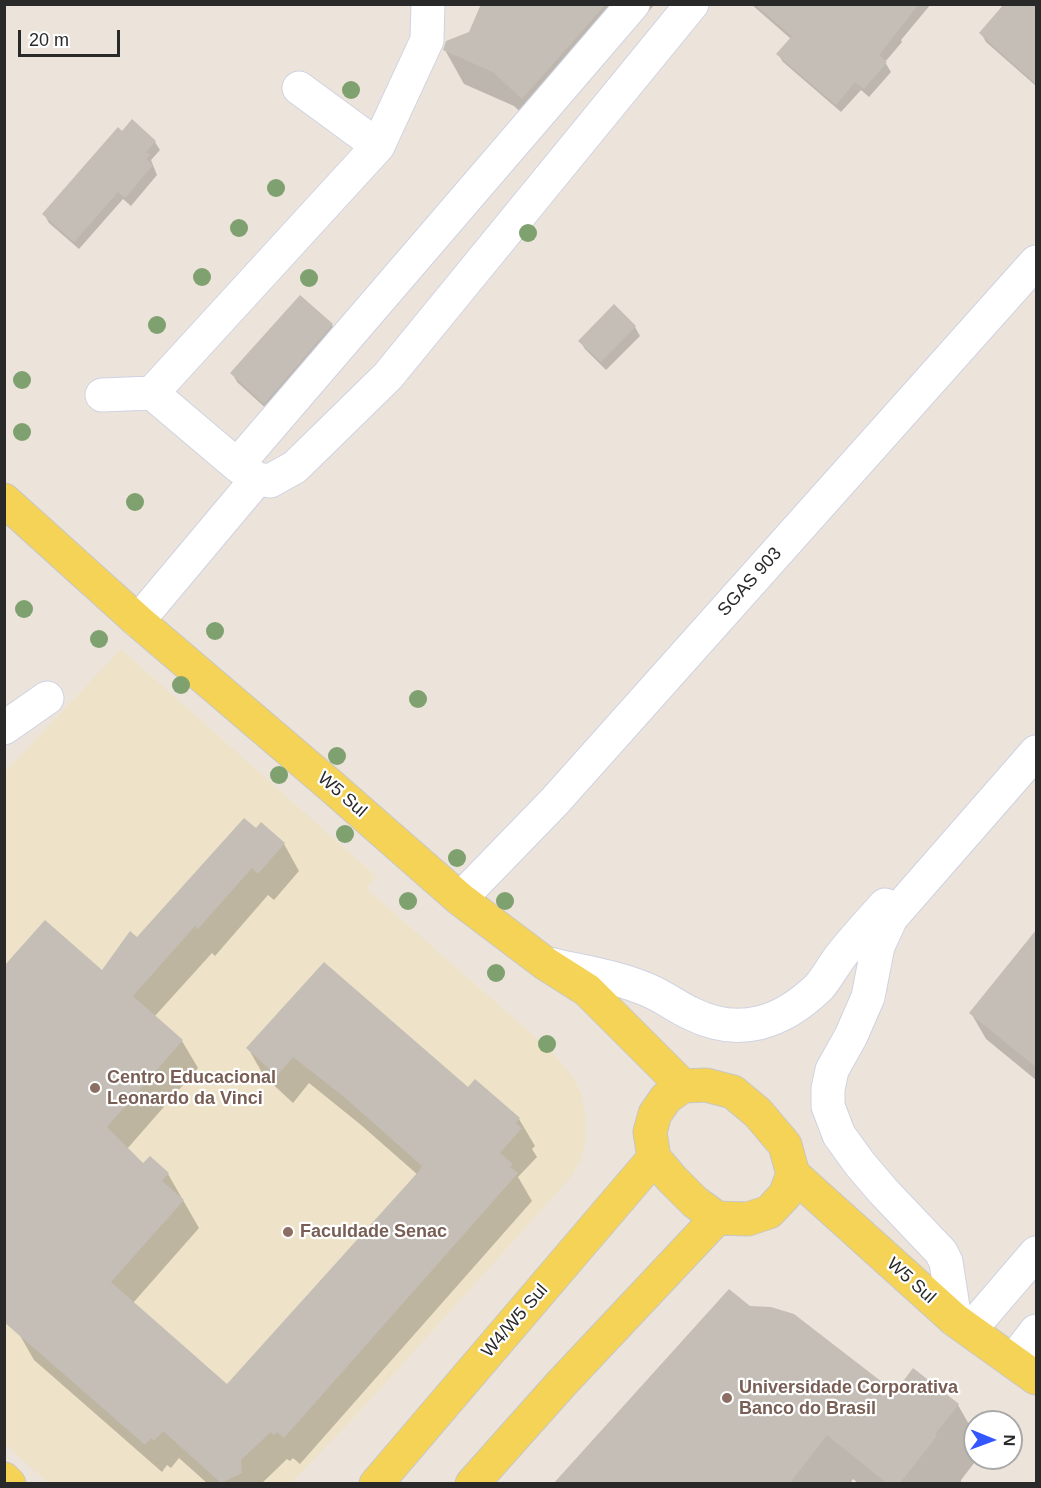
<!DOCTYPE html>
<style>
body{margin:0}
#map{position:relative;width:1041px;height:1488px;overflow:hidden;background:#ece4da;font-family:Arial,sans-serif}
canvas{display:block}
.frame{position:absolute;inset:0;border:6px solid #292929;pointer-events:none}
.north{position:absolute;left:963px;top:1410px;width:60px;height:60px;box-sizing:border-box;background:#fff;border:2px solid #a9a9a9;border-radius:50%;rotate:91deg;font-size:16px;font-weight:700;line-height:24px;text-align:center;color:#292929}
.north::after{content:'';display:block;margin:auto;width:21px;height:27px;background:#3456ff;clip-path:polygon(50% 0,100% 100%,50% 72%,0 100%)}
.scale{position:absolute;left:18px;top:30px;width:102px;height:27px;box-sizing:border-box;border:3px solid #292929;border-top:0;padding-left:8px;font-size:18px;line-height:21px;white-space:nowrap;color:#292929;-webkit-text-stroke:4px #fff;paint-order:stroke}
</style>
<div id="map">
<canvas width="1041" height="1488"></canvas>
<div class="frame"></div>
<div class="north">N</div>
<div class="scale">20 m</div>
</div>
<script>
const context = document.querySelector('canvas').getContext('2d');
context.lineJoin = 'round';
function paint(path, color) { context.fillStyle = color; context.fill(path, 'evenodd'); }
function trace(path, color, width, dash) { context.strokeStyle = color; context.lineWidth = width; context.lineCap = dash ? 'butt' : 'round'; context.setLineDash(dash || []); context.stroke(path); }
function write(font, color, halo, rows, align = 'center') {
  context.font = font + ' Arial,sans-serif'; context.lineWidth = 4.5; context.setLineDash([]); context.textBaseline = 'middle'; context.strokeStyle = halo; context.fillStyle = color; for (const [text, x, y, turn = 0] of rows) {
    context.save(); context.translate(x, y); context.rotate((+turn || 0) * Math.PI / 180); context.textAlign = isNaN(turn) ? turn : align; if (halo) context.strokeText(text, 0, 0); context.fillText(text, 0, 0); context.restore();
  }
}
const education = new Path2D(`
 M 121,649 L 377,877 L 366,888 L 550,1050 L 572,1075 L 582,1095 L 585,1113 L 585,1144 L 581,1159 L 572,1176 L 364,1407 L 291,1483 L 48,1483 L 5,1444 L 5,772 Z`);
const shadow = new Path2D(`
 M 482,4 L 655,4 L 542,132 L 514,106 L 464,84 L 445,50 L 470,33 Z
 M 751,4 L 931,4 L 901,40 L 902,42 L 885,62 L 891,72 L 869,97 L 861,90 L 841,112 L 783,62 L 778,54 L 791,39 Z
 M 1006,4 L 1036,4 L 1036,86 L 986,42 L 981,33 Z
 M 122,133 L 155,142 L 160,150 L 151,160 L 157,175 L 131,206 L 123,199 L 79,249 L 49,223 L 44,214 Z
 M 300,297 L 332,325 L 337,334 L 270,412 L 237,382 L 232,373 Z
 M 614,306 L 635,327 L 640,336 L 606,370 L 585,349 L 580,341 Z
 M 256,830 L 284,844 L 299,871 L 274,900 L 268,895 L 215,956 L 212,953 L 154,1017 L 182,1041 L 198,1068 L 127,1149 L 143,1165 L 168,1174 L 199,1228 L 133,1303 L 227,1386 L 418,1175 L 361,1125 L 309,1083 L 293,1103 L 264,1076 L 248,1048 L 468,1089 L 519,1119 L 535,1146 L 532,1149 L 537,1157 L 518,1177 L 532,1201 L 300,1464 L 293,1458 L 290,1461 L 287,1459 L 261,1484 L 208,1484 L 179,1458 L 171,1468 L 167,1465 L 162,1472 L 34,1360 L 18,1332 L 102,973 Z
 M 1036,933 L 1036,1080 L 986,1039 L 971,1013 Z
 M 750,1307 L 895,1394 L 958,1405 L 975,1435 L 975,1458 L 978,1458 L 961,1480 L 961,1484 L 859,1484 L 853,1479 L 850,1484 L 555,1484 Z`);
const building = new Path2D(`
 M 481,4 L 606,4 L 522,99 L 493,72 L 443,50 L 446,41 L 469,32 Z
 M 754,4 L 919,4 L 879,55 L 887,62 L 864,89 L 855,82 L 836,105 L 776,54 L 792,36 Z
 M 1004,4 L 1036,4 L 1036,84 L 979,33 Z
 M 132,119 L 156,141 L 146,152 L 150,155 L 146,159 L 153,165 L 125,198 L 118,192 L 74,242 L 42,214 L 118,127 L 122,131 Z
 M 300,295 L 333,324 L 264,404 L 230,373 Z
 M 614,304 L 636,326 L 601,362 L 578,341 Z
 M 244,818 L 256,828 L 261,822 L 285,843 L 258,874 L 252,868 L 198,929 L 195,926 L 133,996 L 183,1040 L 107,1127 L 143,1163 L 150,1156 L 169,1173 L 162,1181 L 184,1200 L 111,1282 L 227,1384 L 419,1171 L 422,1166 L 344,1097 L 293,1057 L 277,1076 L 246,1048 L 324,962 L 468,1087 L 475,1079 L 520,1118 L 516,1123 L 522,1128 L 500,1153 L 513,1164 L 510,1167 L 518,1173 L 284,1438 L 277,1432 L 274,1435 L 271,1432 L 241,1460 L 242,1473 L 221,1483 L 163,1431 L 154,1441 L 151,1438 L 145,1445 L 4,1322 L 4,966 L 45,920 L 102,970 L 130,931 L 137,937 Z
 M 1036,930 L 1036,1067 L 969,1013 Z
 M 729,1289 L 750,1306 L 771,1307 L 794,1314 L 895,1392 L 913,1368 L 959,1404 L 935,1434 L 937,1436 L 899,1484 L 888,1484 L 827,1435 L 789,1484 L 553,1484 Z`);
const minor = new Path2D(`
 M 299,88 L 378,146
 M 152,393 L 378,146 L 427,40 L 428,4
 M 102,395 L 152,393 L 237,465 L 633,4
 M 237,465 L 257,479 L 270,481 L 295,467 L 388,376 L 692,4
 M 138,621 L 257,479
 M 4,728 L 47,698
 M 460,899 L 555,801 L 1036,262
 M 549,964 C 583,972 619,977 650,991 C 664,997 677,1007 690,1013 C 739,1038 782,1023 819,987 C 827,978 833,966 840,957 C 854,939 870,922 885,905
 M 955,1320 L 946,1262 L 941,1252 L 883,1191 L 860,1164 L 839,1135 L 828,1106 L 828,1089 L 832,1070 L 851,1036 L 868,997 L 878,946 L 891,918 L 1036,752
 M 970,1330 L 1036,1253
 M 1013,1361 L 1036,1331`);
const major = new Path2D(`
 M 4,500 L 138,621 L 330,785 L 460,899 L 546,964 L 587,990 L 683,1086
 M 706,1085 L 733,1092 L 758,1113 L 785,1145 L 793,1174 L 785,1195 L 769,1212 L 748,1219 L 717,1218 L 695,1202 L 672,1179 L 654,1158 L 650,1132 L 655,1114 L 666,1098 L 683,1086 Z
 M 793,1174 L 955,1320 L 1036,1378
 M 4,1479 L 9,1484
 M 376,1484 L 654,1158
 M 472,1484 L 561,1384 L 717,1218`);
const trees = [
 [351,90],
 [276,188],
 [239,228],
 [528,233],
 [202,277],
 [309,278],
 [157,325],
 [22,380],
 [22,432],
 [135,502],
 [24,609],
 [215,631],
 [99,639],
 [181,685],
 [418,699],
 [337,756],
 [279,775],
 [345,834],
 [457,858],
 [408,901],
 [505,901],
 [496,973],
 [547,1044]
];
const markers = [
 [95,1088,6,"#8d6e63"],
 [288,1232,6,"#8d6e63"],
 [727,1398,6,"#8d6e63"]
];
const streetNames = [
 ["SGAS 903",750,582,-48],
 ["W5 Sul",342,795,41],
 ["W5 Sul",911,1281,42],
 ["W4/W5 Sul",515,1321,-49]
];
const educationNames = [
 ["Centro Educacional",107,1078],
 ["Leonardo da Vinci",107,1099],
 ["Faculdade Senac",300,1232],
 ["Universidade Corporativa",739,1388],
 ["Banco do Brasil",739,1409]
];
paint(education, '#eee3c8');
paint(shadow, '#0003');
paint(building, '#c4beb7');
trace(minor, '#cfd2e3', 35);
trace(major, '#c7c7c7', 35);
trace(minor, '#fff', 33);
trace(major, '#f5d356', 33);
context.fillStyle = '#7fa06f';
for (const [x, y] of trees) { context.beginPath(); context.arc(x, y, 9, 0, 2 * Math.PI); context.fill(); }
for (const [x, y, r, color] of markers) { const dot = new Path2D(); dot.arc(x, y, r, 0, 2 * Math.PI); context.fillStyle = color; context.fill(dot); trace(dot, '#fff', 2); }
write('18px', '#292929', '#fff', streetNames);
write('bold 18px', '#785e54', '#fff', educationNames, 'left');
</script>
